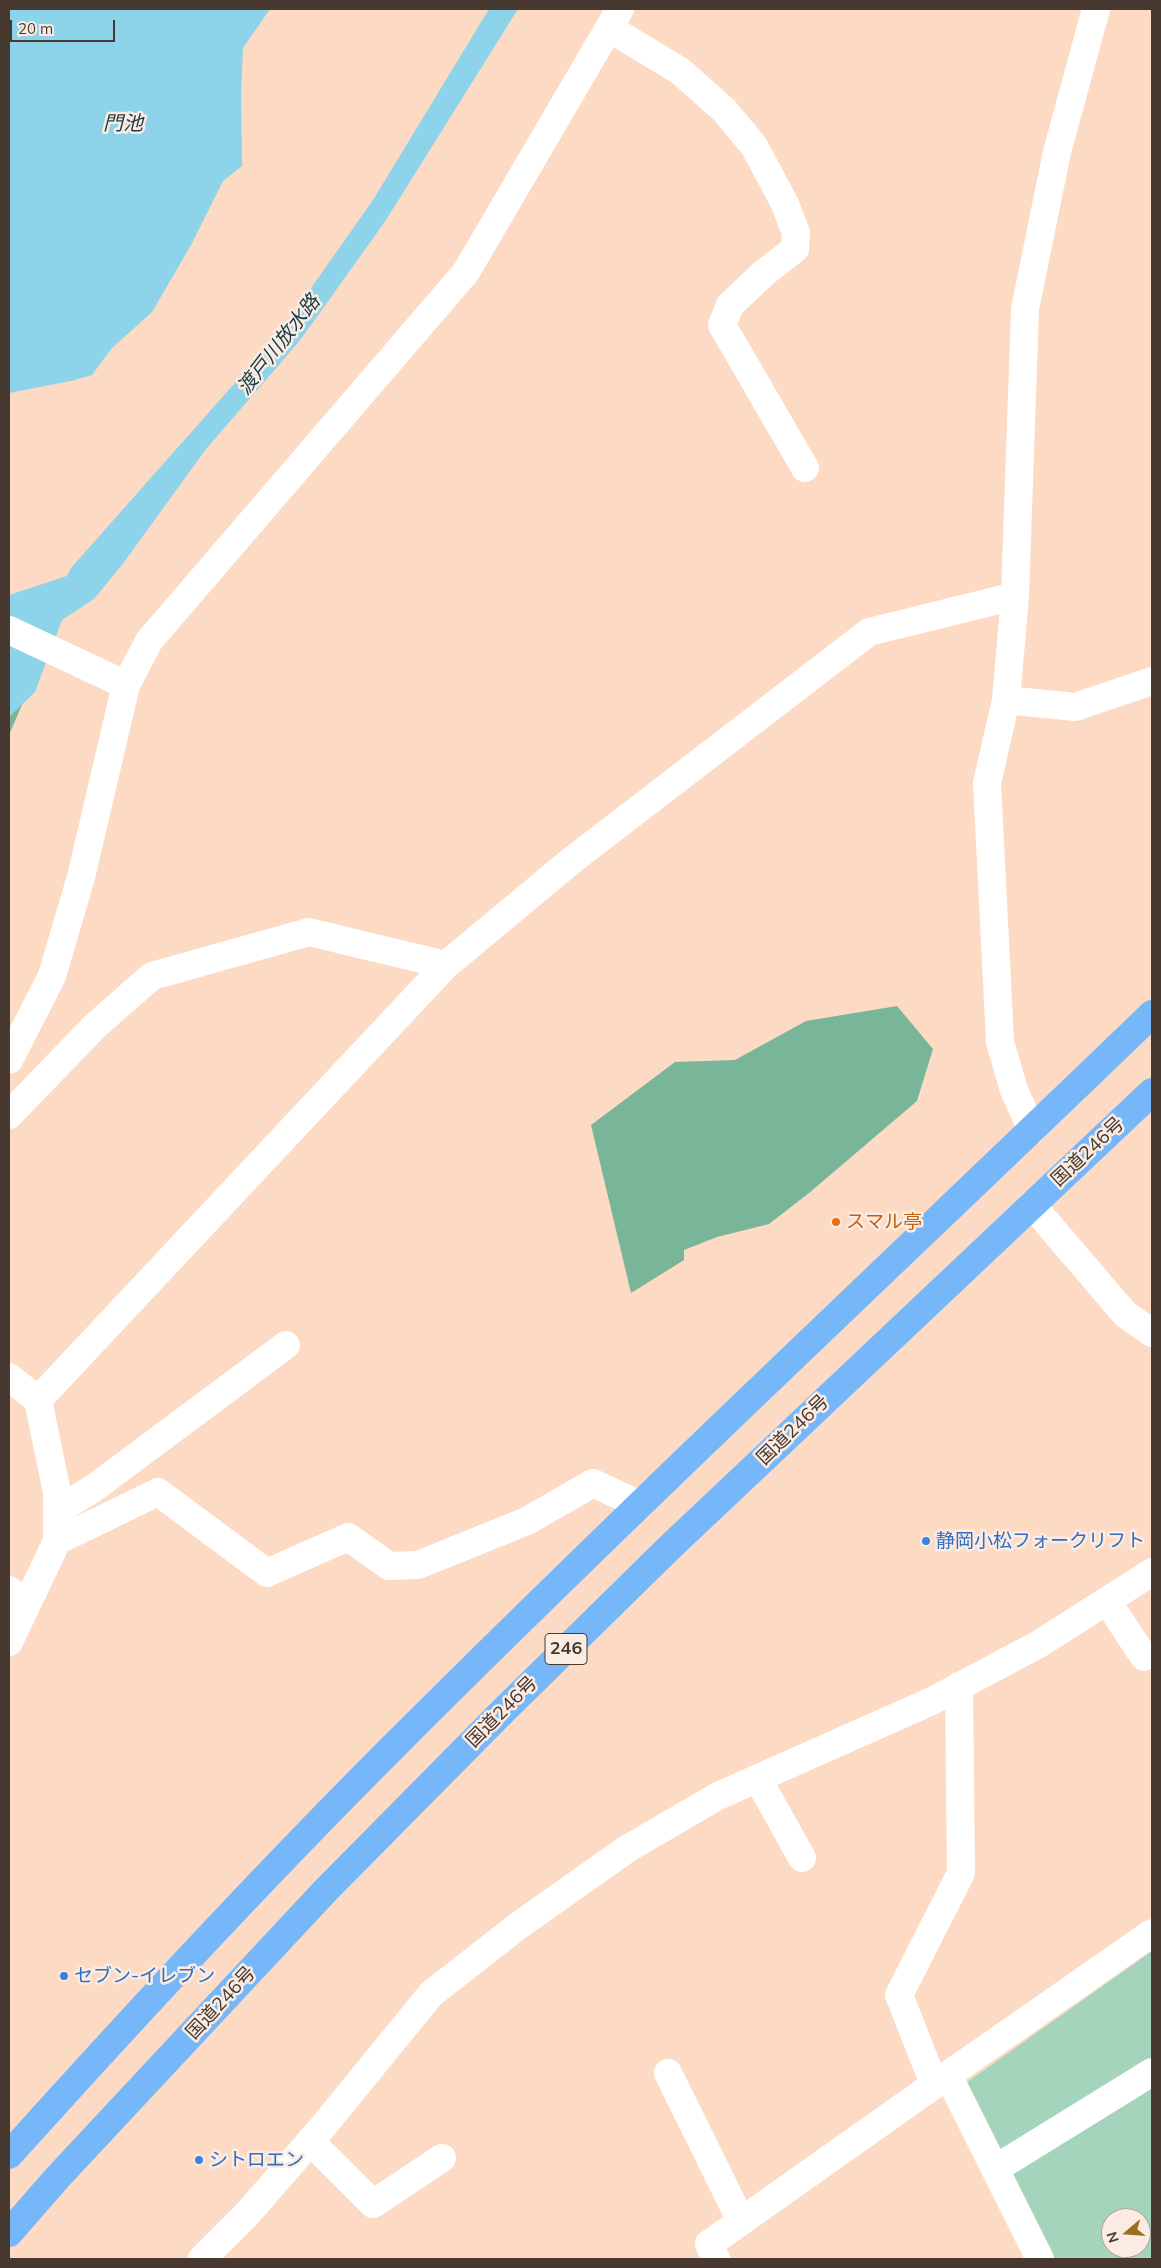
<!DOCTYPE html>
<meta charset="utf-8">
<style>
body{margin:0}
#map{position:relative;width:1161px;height:2268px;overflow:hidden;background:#fddac3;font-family:Mulish,sans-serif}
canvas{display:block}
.frame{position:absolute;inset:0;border:10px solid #473930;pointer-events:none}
.north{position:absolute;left:1101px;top:2208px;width:50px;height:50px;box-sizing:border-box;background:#faece3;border:1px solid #b2a49b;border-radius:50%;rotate:252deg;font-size:14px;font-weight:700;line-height:20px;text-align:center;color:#473930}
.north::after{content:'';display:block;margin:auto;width:18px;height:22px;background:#9c6e1e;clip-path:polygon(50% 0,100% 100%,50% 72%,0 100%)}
.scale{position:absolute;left:10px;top:20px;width:105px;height:22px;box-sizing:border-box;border:2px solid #473930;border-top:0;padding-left:6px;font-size:15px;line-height:18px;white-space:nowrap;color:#473930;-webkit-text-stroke:4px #faece3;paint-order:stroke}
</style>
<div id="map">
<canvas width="1161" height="2268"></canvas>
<div class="frame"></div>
<div class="north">N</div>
<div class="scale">20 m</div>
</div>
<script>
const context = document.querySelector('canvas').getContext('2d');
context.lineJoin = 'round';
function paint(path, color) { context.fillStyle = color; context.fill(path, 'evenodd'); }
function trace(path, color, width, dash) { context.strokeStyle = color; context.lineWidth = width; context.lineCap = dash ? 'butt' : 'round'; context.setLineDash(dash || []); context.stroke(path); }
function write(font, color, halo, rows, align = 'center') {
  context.font = font + ' Mulish,"Noto Sans JP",sans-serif'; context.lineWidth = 5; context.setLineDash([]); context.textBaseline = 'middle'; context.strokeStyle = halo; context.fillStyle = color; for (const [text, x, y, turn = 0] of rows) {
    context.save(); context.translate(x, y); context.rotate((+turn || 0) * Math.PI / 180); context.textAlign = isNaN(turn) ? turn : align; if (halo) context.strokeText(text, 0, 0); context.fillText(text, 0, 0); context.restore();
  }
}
const green = new Path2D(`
 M 1152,1951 L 1152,2259 L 1040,2259 L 956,2090 ZM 1111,2218 L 1141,2218 L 1141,2248 L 1111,2248 Z`);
const forest = new Path2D(`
 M 9,689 L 24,700 L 9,735 Z
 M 897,1006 L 933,1049 L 917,1101 L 809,1193 L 769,1224 L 717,1237 L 684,1250 L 684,1260 L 631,1293 L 591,1125 L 675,1062 L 735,1060 L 806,1021 Z`);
const water = new Path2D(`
 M 9,9 L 270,9 L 243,48 L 241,92 L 242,166 L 223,181 L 191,245 L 152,312 L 112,348 L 92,375 L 71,381 L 9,393 Z
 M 489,9 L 518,9 L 386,220 L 319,314 L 297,344 L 206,449 L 122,565 L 94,599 L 62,620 L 35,692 L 9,717 L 9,595 L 67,576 L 71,568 L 280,332 L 373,200 Z`);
const minor = new Path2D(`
 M 609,28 L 680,71 L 724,110 L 754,146 L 785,204 L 796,233 L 795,249 L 764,273 L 730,305 L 722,325 L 805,468
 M 9,630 L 126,685
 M 1006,700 L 1075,707 L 1152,681
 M 9,1060 L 52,976 L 81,877 L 126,685 L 149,641 L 466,272 L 620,9
 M 9,1115 L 95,1026 L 152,976 L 309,932 L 446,965
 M 1032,1130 L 1014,1090 L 1000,1042 L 987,783 L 1006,700 L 1015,596 L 1025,309 L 1057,152 L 1096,9
 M 1032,1205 L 1125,1314 L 1152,1333
 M 9,1377 L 38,1400 L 57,1492 L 57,1541 L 9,1642
 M 38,1400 L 446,965 L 571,861 L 869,632 L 1015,596
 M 57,1511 L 94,1488 L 286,1345
 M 57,1541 L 158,1492 L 267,1573 L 348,1537 L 389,1566 L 418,1565 L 527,1521 L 593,1483 L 640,1505
 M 9,1590 L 27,1604
 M 1107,1601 L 1144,1657
 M 758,1779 L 802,1858
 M 668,2073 L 741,2221
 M 934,2084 L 899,1995 L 961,1873 L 959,1686
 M 310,2141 L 373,2204 L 442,2158
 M 995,2169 L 1152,2072
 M 202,2259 L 248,2213 L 321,2129 L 431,1994 L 518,1926 L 627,1849 L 718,1796 L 932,1701 L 1039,1644 L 1152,1572
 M 716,2259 L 709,2244 L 948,2075
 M 1040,2259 L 948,2075 L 1152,1933`);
const highway = new Path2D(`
 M 9,2155 C 134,2016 261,1879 393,1747 C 642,1498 899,1258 1152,1014
 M 9,2233 L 57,2178 L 325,1891 L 501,1713 L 669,1548 L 1152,1092`);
const markers = [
 [836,1222,5,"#e8710a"],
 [926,1541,5,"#3f7fe0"],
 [64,1976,5,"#3f7fe0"],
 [199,2160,5,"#3f7fe0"]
];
const shields = [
 [566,1649,42]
];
const shieldNames = [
 ["246",566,1649]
];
const streetNames = [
 ["国道246号",1088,1152,-43],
 ["国道246号",793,1430,-44],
 ["国道246号",502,1712,-45],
 ["国道246号",221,2003,-47]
];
const foodNames = [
 ["スマル亭",846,1222]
];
const shopNames = [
 ["静岡小松フォークリフト",936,1541],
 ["セブン-イレブン",74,1976],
 ["シトロエン",209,2160]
];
const waterNames = [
 ["門池",123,124],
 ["渡戸川放水路",279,345,-52]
];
paint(green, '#a5d4bd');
paint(forest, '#79b699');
paint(water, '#8dd3e9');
trace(minor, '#fff', 28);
trace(highway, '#76b7fa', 28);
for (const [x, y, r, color] of markers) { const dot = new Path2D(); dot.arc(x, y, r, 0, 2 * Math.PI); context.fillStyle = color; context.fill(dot); trace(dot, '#faece3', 2); }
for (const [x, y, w] of shields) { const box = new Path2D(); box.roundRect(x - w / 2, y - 15.5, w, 31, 4); context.fillStyle = '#faece3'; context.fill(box); trace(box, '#473930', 1); }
write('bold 18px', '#473930', null, shieldNames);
write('19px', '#473930', '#faece3', streetNames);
write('19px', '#c56008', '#faece3', foodNames, 'left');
write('19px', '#366cbe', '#faece3', shopNames, 'left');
write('italic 20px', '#1a3b45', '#faece3', waterNames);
</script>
